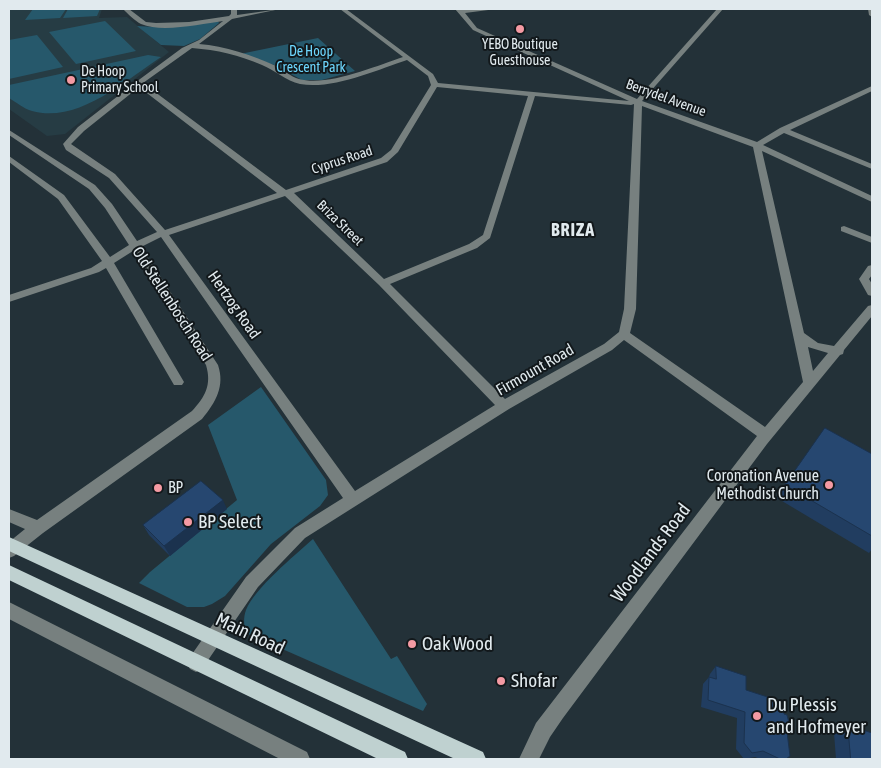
<!DOCTYPE html>
<style>
body{margin:0}
#map{position:relative;width:881px;height:768px;overflow:hidden;background:#233138;font-family:"Asap Condensed",sans-serif}
canvas{display:block}
.frame{position:absolute;inset:0;border:10px solid #e1eaee;pointer-events:none}
</style>
<div id="map">
<canvas width="881" height="768"></canvas>
<div class="frame"></div>
</div>
<script>
const context = document.querySelector('canvas').getContext('2d');
context.lineJoin = 'round';
function paint(path, color) { context.fillStyle = color; context.fill(path, 'evenodd'); }
function trace(path, color, width, dash) { context.strokeStyle = color; context.lineWidth = width; context.lineCap = dash ? 'butt' : 'round'; context.setLineDash(dash || []); context.stroke(path); }
function write(font, color, halo, rows, align = 'center') {
  context.font = font + ' "Asap Condensed",sans-serif'; context.lineWidth = 4; context.setLineDash([]); context.textBaseline = 'middle'; context.strokeStyle = halo; context.fillStyle = color; for (const [text, x, y, turn = 0] of rows) {
    context.save(); context.translate(x, y); context.rotate((+turn || 0) * Math.PI / 180); context.textAlign = isNaN(turn) ? turn : align; if (halo) context.strokeText(text, 0, 0); context.fillText(text, 0, 0); context.restore();
  }
}
const built = new Path2D(`
 M 9,9 L 102,9 L 99,18 L 127,17 L 169,52 L 65,134 L 47,136 L 9,109 Z`);
const green = new Path2D(`
 M 33,9 L 66,9 L 60,18 L 25,20 Z
 M 68,9 L 100,9 L 97,16 L 63,18 Z
 M 105,21 L 136,51 L 76,64 L 49,32 Z
 M 218,21 L 219,23 L 200,39 L 184,46 L 161,45 L 137,26 L 156,27 Z
 M 37,35 L 63,67 L 9,79 L 9,40 Z
 M 318,38 L 355,71 L 322,80 L 302,80 L 274,65 L 240,54 Z
 M 148,55 L 161,57 C 126,80 78,124 32,111 C 24,109 16,102 9,98 L 9,85 Z
 M 261,387 L 326,480 L 328,495 L 320,506 L 271,544 L 225,596 L 212,604 L 204,607 L 187,607 L 139,583 L 150,572 L 237,500 L 208,425 Z
 M 313,539 L 391,659 L 397,656 L 427,704 L 423,711 L 246,633 C 244,626 243,618 246,610 C 255,588 294,556 313,539 Z`);
const minor = new Path2D(`
 M 123,9 L 129,9 L 146,22 L 156,23 L 189,22 L 229,16 L 231,14 L 231,9 L 237,9 L 237,15 L 280,9 L 232,19 L 199,44 C 225,46 252,55 276,66 C 284,70 291,77 299,79 C 327,87 376,66 403,57 L 340,9 L 346,9 L 433,74 L 438,83 L 629,101 L 473,30 L 455,9 L 496,9 L 465,13 L 477,28 L 637,99 L 717,9 L 723,9 L 642,101 L 757,142 L 780,128 L 872,86 L 872,91 L 790,130 L 872,164 L 872,169 L 784,133 L 763,145 L 872,196 L 872,202 L 762,151 L 804,333 L 818,343 L 834,346 L 868,306 L 872,305 L 872,316 L 844,350 L 843,354 L 840,355 L 767,444 L 563,718 L 550,737 L 539,759 L 519,759 L 536,723 L 757,436 L 624,340 L 612,350 L 509,409 L 305,538 L 258,587 L 202,669 L 196,672 L 190,669 L 187,663 L 190,657 L 246,577 L 295,528 L 343,498 L 161,237 L 141,247 L 218,365 C 225,386 216,402 202,419 L 43,533 L 14,556 L 9,558 L 9,542 L 25,529 L 9,522 L 9,509 L 37,520 L 192,411 C 205,397 212,385 206,365 L 133,251 L 114,263 L 184,382 L 182,385 L 174,385 L 106,268 L 99,272 L 9,302 L 9,295 L 91,268 L 102,261 L 58,199 L 9,162 L 9,156 L 64,195 L 110,257 L 129,245 L 105,208 L 89,189 L 9,135 L 9,130 L 95,185 L 112,204 L 137,241 L 157,232 L 109,178 L 66,150 L 63,144 L 78,127 L 136,82 L 182,48 L 199,40 L 223,21 C 201,24 162,33 141,24 C 135,21 128,14 123,9 ZM 192,48 C 217,50 239,55 262,65 C 275,70 286,81 300,84 C 332,90 377,70 407,60 L 428,76 L 431,85 L 391,150 L 381,158 L 286,190 L 143,83 ZM 139,87 L 277,193 L 165,230 L 115,174 L 71,144 L 84,131 ZM 437,87 L 528,96 L 483,235 L 469,244 L 384,279 L 294,193 L 387,162 L 398,152 ZM 535,96 L 631,105 L 634,104 L 624,309 L 619,332 L 604,344 L 505,399 L 390,284 L 477,248 L 490,238 ZM 642,106 L 753,147 L 803,382 L 765,427 L 630,333 L 636,309 ZM 285,196 L 379,285 L 495,405 L 355,491 L 169,235 ZM 808,347 L 828,353 L 813,371 Z
 M 868,9 L 872,9 L 872,17 L 869,15 Z
 M 844,226 L 872,237 L 872,243 L 841,231 L 841,227 Z
 M 872,265 L 872,275 L 869,279 L 872,284 L 872,296 L 868,295 L 859,279 L 868,266 Z
 M 9,602 L 307,752 L 310,759 L 280,759 L 9,619 Z`);
const major = new Path2D(`
 M 9,537 L 483,752 L 486,759 L 455,759 L 9,551 Z
 M 9,565 L 405,752 L 408,759 L 378,759 L 9,580 Z`);
const wall = new Path2D(`
 M 825,428 L 872,454 L 872,549 L 869,553 L 777,498 Z
 M 227,509 L 170,556 L 149,535 L 143,525 Z
 M 716,666 L 746,690 L 784,714 L 787,732 L 786,759 L 760,759 L 755,757 L 744,759 L 736,749 L 737,718 L 701,707 L 703,684 L 709,677 L 710,674 Z
 M 848,725 L 872,759 L 836,759 L 834,733 Z`);
const shadedWall = new Path2D(`
 M 223,500 L 227,509 L 170,556 L 164,546 Z`);
const building = new Path2D(`
 M 825,428 L 872,454 L 872,536 L 785,485 Z
 M 201,481 L 223,500 L 164,546 L 143,525 Z
 M 716,666 L 746,676 L 746,690 L 783,702 L 784,714 L 787,715 L 790,727 L 787,732 L 790,756 L 786,759 L 780,759 L 763,751 L 752,753 L 744,743 L 745,712 L 708,700 L 709,677 L 716,679 Z
 M 848,725 L 872,733 L 872,759 L 851,759 Z`);
const markers = [
 [520,29,5,"#f49aa3"],
 [71,80,5,"#f49aa3"],
 [829,485,5,"#f49aa3"],
 [158,488,5,"#f49aa3"],
 [188,522,5,"#f49aa3"],
 [412,644,5,"#f49aa3"],
 [501,681,5,"#f49aa3"],
 [757,716,5,"#f49aa3"]
];
const farPoinames = [
 ["YEBO Boutique",520,45],
 ["Guesthouse",520,61],
 ["De Hoop",81,72,"left"],
 ["Primary School",81,88,"left"]
];
const farParknames = [
 ["De Hoop",311,52],
 ["Crescent Park",311,68]
];
const farStreetnames = [
 ["Berrydel Avenue",666,98,20],
 ["Cyprus Road",342,160,-18],
 ["Briza Street",340,223,44]
];
const streetNames = [
 ["Old Stellenbosch Road",172,304,57],
 ["Hertzog Road",234,305,55],
 ["Firmount Road",535,370,-30]
];
const poiNames = [
 ["Coronation Avenue",819,476],
 ["Methodist Church",819,494],
 ["BP",168,488,"left"]
];
const farDistrictnames = [
 ["BRIZA",573,230]
];
const nearPoinames = [
 ["BP Select",198,522],
 ["Oak Wood",422,644],
 ["Shofar",511,681],
 ["Du Plessis",767,705],
 ["and Hofmeyer",767,727]
];
const nearStreetnames = [
 ["Woodlands Road",651,553,-53],
 ["Main Road",250,634,25]
];
paint(built, '#263c44');
paint(green, '#26586b');
paint(minor, '#77807f');
paint(major, '#bfd1d0');
paint(wall, '#213d60');
paint(shadedWall, '#1b324e');
paint(building, '#264770');
trace(building, '#1b324e', 1);
for (const [x, y, r, color] of markers) { const dot = new Path2D(); dot.arc(x, y, r, 0, 2 * Math.PI); context.fillStyle = color; context.fill(dot); trace(dot, '#12181b', 2); }
write('14px', '#e1eaee', '#12181b', farPoinames);
write('14px', '#6dd6fd', '#12181b', farParknames);
write('14px', '#e1eaee', '#12181b', farStreetnames);
write('16px', '#e1eaee', '#12181b', streetNames);
write('16px', '#e1eaee', '#12181b', poiNames, 'right');
context.letterSpacing = '1px';
write('bold 18px', '#e1eaee', '#12181b', farDistrictnames);
context.letterSpacing = '0px';
write('19px', '#e1eaee', '#12181b', nearPoinames, 'left');
write('19px', '#e1eaee', '#12181b', nearStreetnames);
</script>
